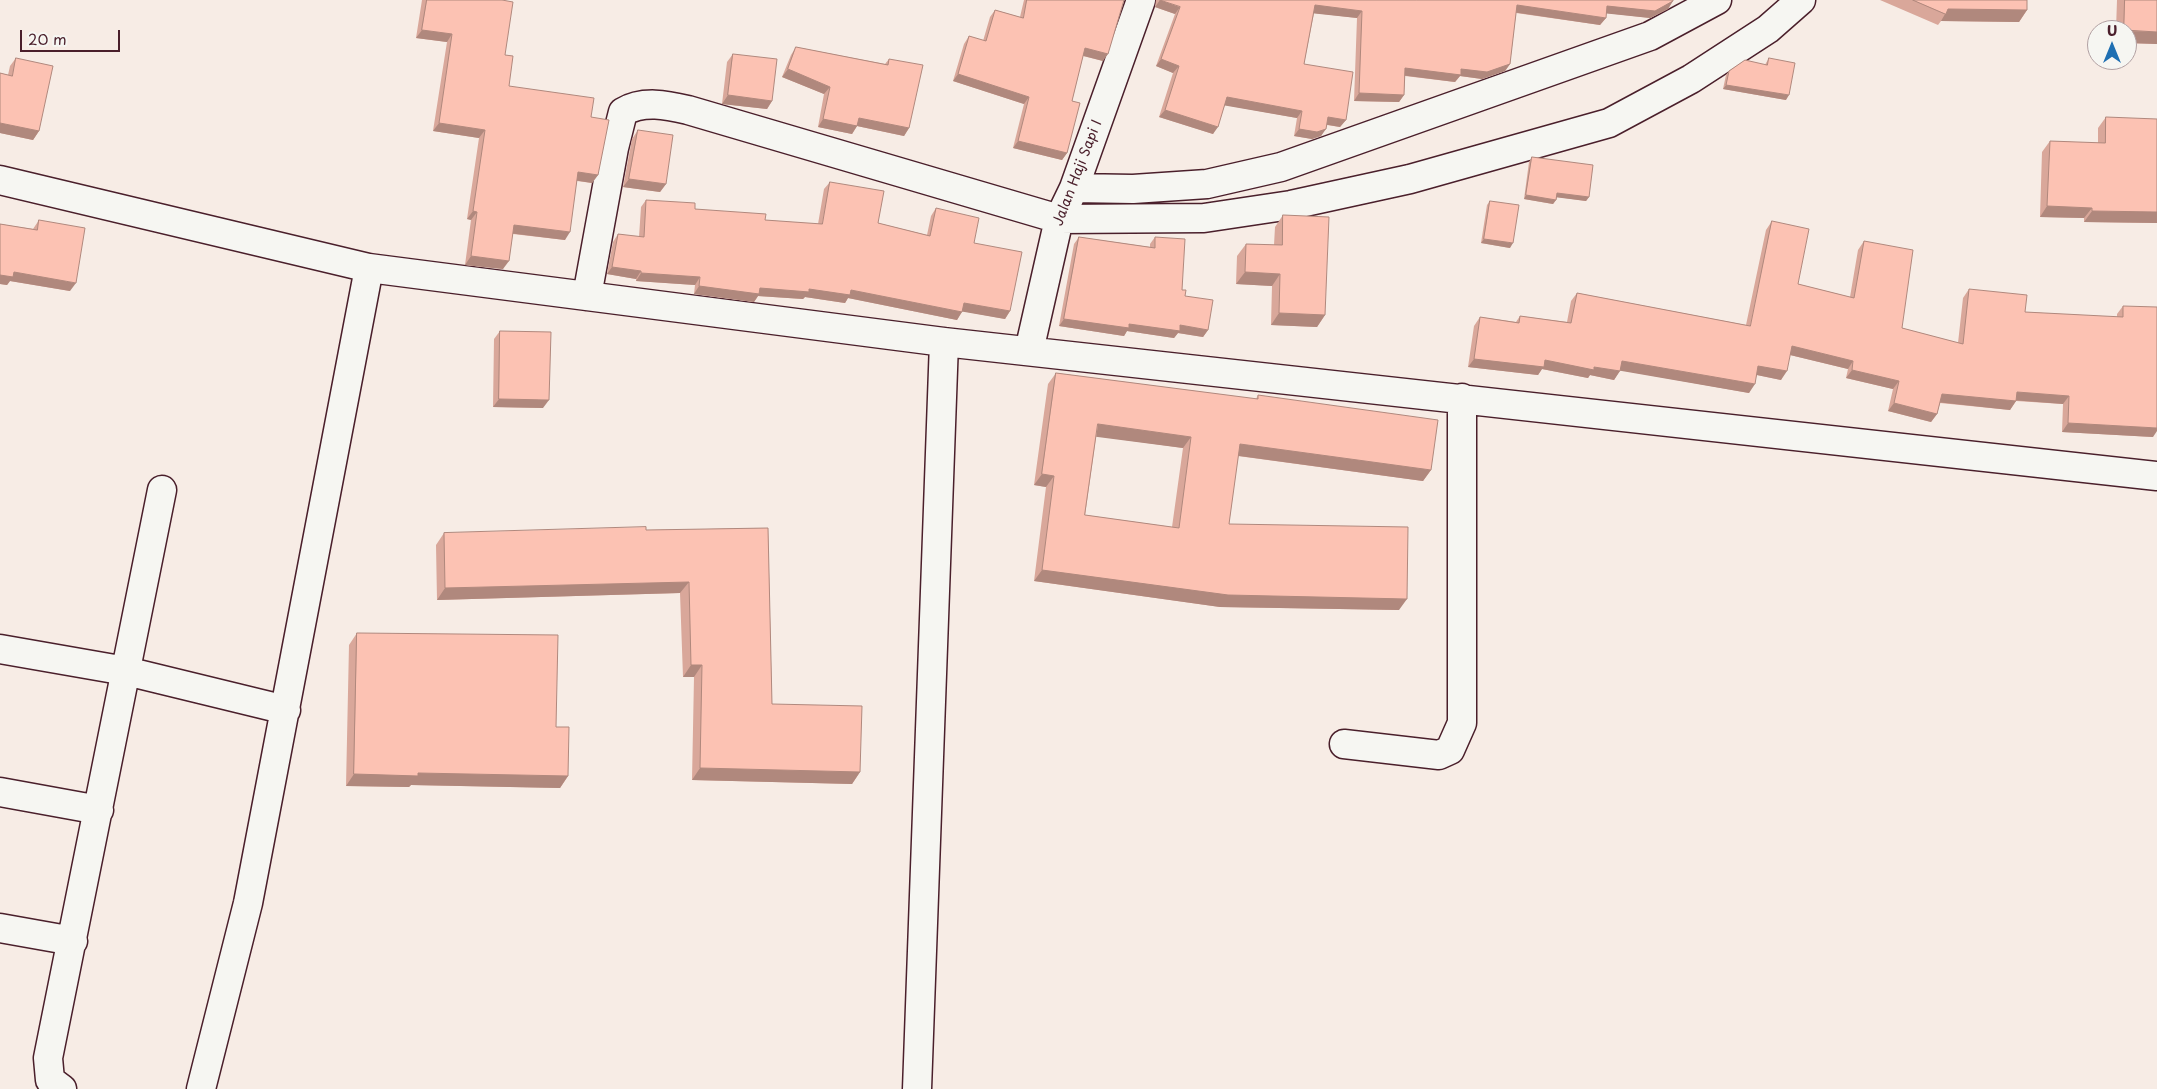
<!DOCTYPE html>
<style>
body{margin:0}
#map{position:relative;width:2157px;height:1089px;overflow:hidden;background:#f7ece5;font-family:"Playpen Sans",sans-serif}
canvas{display:block}
.north{position:absolute;left:2087px;top:20px;width:50px;height:50px;box-sizing:border-box;background:#f6f6f2;border:1px solid #b1a0a2;border-radius:50%;rotate:0deg;font-size:14px;font-weight:700;line-height:20px;text-align:center;color:#4a1f2b}
.north::after{content:'';display:block;margin:auto;width:18px;height:22px;background:#1f6fb2;clip-path:polygon(50% 0,100% 100%,50% 72%,0 100%)}
.scale{position:absolute;left:20px;top:30px;width:100px;height:22px;box-sizing:border-box;border:2px solid #4a1f2b;border-top:0;padding-left:6px;font-size:15px;line-height:18px;white-space:nowrap;color:#4a1f2b;-webkit-text-stroke:4px #f6f6f2;paint-order:stroke}
</style>
<div id="map">
<canvas width="2157" height="1089"></canvas>
<div class="north">U</div>
<div class="scale">20 m</div>
</div>
<script>
const context = document.querySelector('canvas').getContext('2d');
context.lineJoin = 'round';
function trace(path, color, width, dash) { context.strokeStyle = color; context.lineWidth = width; context.lineCap = dash ? 'butt' : 'round'; context.setLineDash(dash || []); context.stroke(path); }
function paint(path, color) { context.fillStyle = color; context.fill(path, 'evenodd'); }
function write(font, color, halo, rows, align = 'center') {
  context.font = font + ' "Playpen Sans",sans-serif'; context.lineWidth = 4.5; context.setLineDash([]); context.textBaseline = 'middle'; context.strokeStyle = halo; context.fillStyle = color; for (const [text, x, y, turn = 0] of rows) {
    context.save(); context.translate(x, y); context.rotate((+turn || 0) * Math.PI / 180); context.textAlign = isNaN(turn) ? turn : align; if (halo) context.strokeText(text, 0, 0); context.fillText(text, 0, 0); context.restore();
  }
}
const street = new Path2D(`
 M 0,180 L 369,268 L 944,342 L 2157,476
 M 1074,188 L 1133,189 L 1207,184 L 1281,167 L 1650,36 L 1717,0
 M 587,296 L 614,148 L 623,112 C 643,100 667,105 688,110 L 1059,219 L 1204,218 L 1291,205 L 1410,179 L 1609,123 L 1691,79 L 1768,29 L 1801,0
 M 1029,351 L 1059,219 L 1074,188 L 1141,0
 M 0,649 L 126,671 L 286,710
 M 1344,744 L 1439,755 L 1450,750 L 1462,723 L 1462,398
 M 0,792 L 99,810
 M 0,928 L 73,941
 M 62,1089 L 50,1080 L 48,1058 L 162,490
 M 201,1089 L 248,903 L 369,268
 M 917,1089 L 944,342`);
const wall = new Path2D(`
 M 422,0 L 502,0 L 505,55 L 509,86 L 591,117 L 598,175 L 592,183 L 577,181 L 565,240 L 513,234 L 503,269 L 465,265 L 471,220 L 467,219 L 479,138 L 433,131 L 447,42 L 416,38 Z
 M 1024,0 L 1124,0 L 1103,61 L 1083,56 L 1072,101 L 1067,153 L 1062,160 L 1013,148 L 1024,104 L 953,81 L 964,44 L 969,36 L 983,41 L 990,17 L 995,10 L 1020,17 Z
 M 1156,0 L 1673,0 L 1668,9 L 1650,18 L 1606,13 L 1606,18 L 1600,25 L 1516,13 L 1510,64 L 1505,71 L 1482,79 L 1460,76 L 1455,82 L 1405,76 L 1404,95 L 1399,102 L 1354,101 L 1357,18 L 1314,13 L 1304,64 L 1346,120 L 1340,127 L 1327,125 L 1321,136 L 1312,139 L 1294,136 L 1297,118 L 1225,105 L 1213,134 L 1159,117 L 1173,73 L 1156,66 L 1175,14 L 1155,7 Z
 M 1880,0 L 2027,0 L 2027,10 L 2019,22 L 1941,21 L 1938,25 Z
 M 2117,0 L 2157,0 L 2157,44 L 2127,43 L 2127,30 L 2116,30 Z
 M 796,47 L 885,64 L 889,59 L 909,128 L 904,136 L 857,126 L 852,134 L 818,127 L 824,94 L 782,77 L 791,55 Z
 M 733,54 L 772,101 L 767,109 L 722,104 L 727,62 Z
 M 16,58 L 39,131 L 33,140 L 0,133 L 0,73 L 8,75 L 10,66 Z
 M 1769,58 L 1786,100 L 1723,89 L 1726,75 L 1729,71 L 1765,65 L 1766,63 Z
 M 2106,117 L 2157,223 L 2084,222 L 2084,218 L 2040,217 L 2042,152 L 2050,141 L 2098,143 L 2098,128 Z
 M 638,130 L 666,184 L 660,192 L 623,187 L 632,139 Z
 M 1532,157 L 1589,197 L 1586,201 L 1557,197 L 1556,200 L 1553,204 L 1524,199 L 1529,162 Z
 M 830,182 L 878,223 L 927,235 L 931,216 L 936,208 L 974,243 L 1010,311 L 1005,319 L 962,311 L 957,320 L 848,298 L 845,303 L 805,297 L 803,299 L 758,296 L 754,302 L 694,294 L 695,285 L 636,281 L 636,279 L 607,274 L 613,242 L 618,234 L 639,237 L 641,207 L 646,200 L 695,209 L 765,220 L 818,224 L 824,189 Z
 M 1490,201 L 1510,248 L 1481,243 L 1487,205 Z
 M 1283,215 L 1325,315 L 1317,327 L 1271,325 L 1272,286 L 1236,284 L 1237,256 L 1246,244 L 1274,245 L 1275,227 Z
 M 39,220 L 70,291 L 10,281 L 7,285 L 0,284 L 0,224 L 33,229 Z
 M 1772,221 L 1798,284 L 1850,297 L 1858,250 L 1864,241 L 1902,328 L 1958,343 L 1963,298 L 1969,289 L 2025,312 L 2117,317 L 2117,314 L 2123,306 L 2153,437 L 2062,432 L 2063,404 L 2016,401 L 2010,410 L 1940,403 L 1937,414 L 1931,422 L 1888,411 L 1893,389 L 1846,378 L 1848,369 L 1790,355 L 1781,380 L 1757,375 L 1749,393 L 1620,370 L 1614,380 L 1590,375 L 1588,378 L 1542,369 L 1538,375 L 1468,367 L 1474,326 L 1480,317 L 1516,322 L 1520,316 L 1567,322 L 1571,301 L 1577,293 L 1746,325 L 1766,230 Z
 M 1079,237 L 1150,247 L 1150,244 L 1155,237 L 1185,296 L 1208,330 L 1203,337 L 1178,333 L 1174,338 L 1127,331 L 1124,336 L 1059,326 L 1074,244 Z
 M 500,331 L 543,408 L 493,407 L 494,339 Z
 M 1056,373 L 1256,399 L 1258,395 L 1431,470 L 1423,481 L 1238,456 L 1229,524 L 1399,610 L 1220,607 L 1034,581 L 1046,487 L 1034,485 L 1048,384 ZM 1096,436 L 1183,448 L 1172,527 L 1085,515 Z
 M 768,528 L 772,704 L 860,772 L 852,784 L 692,780 L 694,677 L 683,677 L 680,593 L 437,600 L 436,545 L 444,533 L 646,530 Z
 M 357,633 L 556,727 L 568,776 L 560,788 L 411,785 L 409,787 L 346,786 L 349,645 Z`);
const shadedWall = new Path2D(`
 M 1160,0 L 1180,7 L 1175,14 L 1155,7 Z
 M 1673,1 L 1668,9 L 1650,18 L 1602,13 L 1607,6 Z
 M 1315,5 L 1362,11 L 1357,18 L 1310,13 Z
 M 1517,5 L 1606,18 L 1600,25 L 1512,12 Z
 M 1948,9 L 2027,10 L 2019,22 L 1941,21 Z
 M 422,30 L 452,34 L 447,42 L 416,38 Z
 M 2127,31 L 2157,32 L 2157,44 L 2127,43 Z
 M 1085,48 L 1108,54 L 1103,61 L 1080,55 Z
 M 1161,59 L 1179,66 L 1173,73 L 1156,66 Z
 M 1510,64 L 1505,71 L 1482,79 L 1460,76 L 1455,82 L 1400,75 L 1405,68 L 1461,69 Z
 M 788,69 L 830,87 L 824,94 L 782,77 Z
 M 958,74 L 1029,97 L 1024,104 L 953,81 Z
 M 1726,85 L 1789,95 L 1786,100 L 1723,89 Z
 M 1359,93 L 1404,95 L 1399,102 L 1354,101 Z
 M 728,95 L 772,101 L 767,109 L 722,104 Z
 M 1227,97 L 1302,111 L 1297,118 L 1222,105 Z
 M 1165,110 L 1218,127 L 1213,134 L 1159,117 Z
 M 1328,117 L 1346,120 L 1340,127 L 1323,124 Z
 M 859,118 L 909,128 L 904,136 L 857,126 L 852,134 L 818,127 L 823,119 Z
 M 0,123 L 39,131 L 33,140 L 0,133 Z
 M 439,123 L 485,130 L 479,138 L 433,131 Z
 M 1299,129 L 1326,129 L 1321,136 L 1312,139 L 1294,136 Z
 M 1018,141 L 1067,153 L 1062,160 L 1013,148 Z
 M 578,172 L 598,175 L 592,183 L 573,180 Z
 M 629,179 L 666,184 L 660,192 L 623,187 Z
 M 1557,193 L 1589,197 L 1586,201 L 1554,197 Z
 M 1526,195 L 1556,200 L 1553,204 L 1524,199 Z
 M 2047,206 L 2092,208 L 2084,218 L 2040,217 Z
 M 473,211 L 477,212 L 471,220 L 467,219 Z
 M 2092,211 L 2157,212 L 2157,223 L 2084,222 Z
 M 514,225 L 570,232 L 565,240 L 508,233 Z
 M 1484,239 L 1513,243 L 1510,248 L 1481,243 Z
 M 471,256 L 509,261 L 503,269 L 465,265 Z
 M 612,267 L 641,271 L 636,279 L 607,274 Z
 M 14,272 L 76,283 L 70,291 L 10,281 L 7,285 L 0,284 L 0,275 Z
 M 1245,272 L 1280,274 L 1272,286 L 1236,284 Z
 M 641,273 L 700,277 L 695,285 L 636,281 Z
 M 699,286 L 851,290 L 962,312 L 957,320 L 848,298 L 845,303 L 805,297 L 803,299 L 758,296 L 754,302 L 694,294 Z
 M 964,303 L 1010,311 L 1005,319 L 959,311 Z
 M 1279,313 L 1325,315 L 1317,327 L 1271,325 Z
 M 1064,319 L 1129,324 L 1180,325 L 1208,330 L 1203,337 L 1178,333 L 1174,338 L 1127,331 L 1124,336 L 1059,326 Z
 M 1792,346 L 1853,361 L 1848,369 L 1786,354 Z
 M 1474,359 L 1545,360 L 1594,367 L 1620,371 L 1614,380 L 1590,375 L 1588,378 L 1542,369 L 1538,375 L 1468,367 Z
 M 1622,361 L 1755,384 L 1749,393 L 1616,370 Z
 M 1758,366 L 1787,371 L 1781,380 L 1752,374 Z
 M 1852,370 L 1899,381 L 1893,389 L 1846,378 Z
 M 2017,392 L 2069,396 L 2063,404 L 2011,400 Z
 M 1942,394 L 2016,401 L 2010,410 L 1936,402 Z
 M 499,399 L 549,400 L 543,408 L 493,407 Z
 M 1894,403 L 1937,414 L 1931,422 L 1888,411 Z
 M 2068,423 L 2157,428 L 2157,431 L 2153,437 L 2062,432 Z
 M 1098,424 L 1191,437 L 1183,448 L 1090,436 Z
 M 1240,444 L 1431,470 L 1423,481 L 1232,455 Z
 M 1042,474 L 1054,476 L 1046,487 L 1034,485 Z
 M 1042,570 L 1407,599 L 1399,610 L 1220,607 L 1034,581 Z
 M 689,582 L 680,593 L 437,600 L 445,588 Z
 M 691,665 L 702,665 L 694,677 L 683,677 Z
 M 700,768 L 860,772 L 852,784 L 692,780 Z
 M 418,773 L 568,776 L 560,788 L 411,785 L 409,787 L 346,786 L 354,774 Z`);
const building = new Path2D(`
 M 427,0 L 502,0 L 513,2 L 505,55 L 513,56 L 509,86 L 594,98 L 591,117 L 609,120 L 598,175 L 578,172 L 570,232 L 514,225 L 509,261 L 471,256 L 477,212 L 473,211 L 485,130 L 439,123 L 452,34 L 422,30 Z
 M 1027,0 L 1124,0 L 1108,54 L 1085,48 L 1072,101 L 1080,103 L 1067,153 L 1018,141 L 1029,97 L 958,74 L 969,36 L 986,41 L 995,10 L 1023,18 Z
 M 1160,0 L 1673,0 L 1673,1 L 1655,11 L 1607,6 L 1606,18 L 1517,5 L 1510,64 L 1487,72 L 1461,69 L 1461,75 L 1405,68 L 1404,95 L 1359,93 L 1362,11 L 1315,5 L 1304,64 L 1353,72 L 1346,120 L 1328,117 L 1326,129 L 1317,132 L 1299,129 L 1302,111 L 1227,97 L 1218,127 L 1165,110 L 1179,66 L 1161,59 L 1180,7 Z
 M 1913,0 L 2027,0 L 2027,10 L 1948,9 L 1946,14 Z
 M 2125,0 L 2157,0 L 2157,32 L 2124,30 Z
 M 796,47 L 888,65 L 889,59 L 923,65 L 909,128 L 859,118 L 857,126 L 823,119 L 830,87 L 788,69 Z
 M 733,54 L 777,59 L 772,101 L 728,95 Z
 M 16,58 L 53,66 L 39,131 L 0,123 L 0,73 L 12,76 Z
 M 1769,58 L 1795,63 L 1789,95 L 1726,85 L 1729,71 L 1745,60 L 1767,65 Z
 M 2106,117 L 2157,119 L 2157,212 L 2092,211 L 2092,208 L 2047,206 L 2050,141 L 2105,143 Z
 M 638,130 L 673,135 L 666,184 L 629,179 Z
 M 1532,157 L 1593,165 L 1589,197 L 1557,193 L 1556,200 L 1526,195 Z
 M 830,182 L 884,191 L 878,223 L 930,236 L 936,208 L 979,218 L 974,243 L 1022,252 L 1010,311 L 964,303 L 962,312 L 851,290 L 850,295 L 809,289 L 809,292 L 760,288 L 759,294 L 699,286 L 700,277 L 641,273 L 641,271 L 612,267 L 618,234 L 644,237 L 646,200 L 695,203 L 695,209 L 766,214 L 765,220 L 822,224 Z
 M 1490,201 L 1519,205 L 1513,243 L 1484,239 Z
 M 1283,215 L 1329,217 L 1325,315 L 1279,313 L 1280,274 L 1245,272 L 1246,244 L 1282,245 Z
 M 39,220 L 85,228 L 76,283 L 14,272 L 13,277 L 0,275 L 0,224 L 37,230 Z
 M 1772,221 L 1809,229 L 1798,284 L 1854,298 L 1864,241 L 1913,250 L 1902,328 L 1963,344 L 1969,289 L 2027,295 L 2025,312 L 2123,317 L 2123,306 L 2157,307 L 2157,428 L 2068,423 L 2069,396 L 2017,392 L 2016,401 L 1942,394 L 1937,414 L 1894,403 L 1899,381 L 1852,370 L 1853,361 L 1792,346 L 1787,371 L 1758,366 L 1755,384 L 1622,361 L 1620,371 L 1594,367 L 1594,370 L 1545,360 L 1544,367 L 1474,359 L 1480,317 L 1519,323 L 1520,316 L 1571,323 L 1577,293 L 1750,326 Z
 M 1079,237 L 1155,248 L 1155,237 L 1185,239 L 1182,290 L 1186,290 L 1185,296 L 1213,300 L 1208,330 L 1180,325 L 1180,331 L 1129,324 L 1129,328 L 1064,319 Z
 M 500,331 L 551,332 L 549,400 L 499,399 Z
 M 1056,373 L 1258,399 L 1258,395 L 1438,420 L 1431,470 L 1240,444 L 1229,524 L 1408,527 L 1407,599 L 1228,595 L 1042,570 L 1054,476 L 1042,474 ZM 1098,424 L 1191,437 L 1179,528 L 1085,515 Z
 M 646,527 L 646,530 L 768,528 L 772,704 L 862,706 L 860,772 L 700,768 L 702,665 L 691,665 L 689,582 L 445,588 L 444,533 Z
 M 357,633 L 558,635 L 556,727 L 569,727 L 568,776 L 418,773 L 418,776 L 354,774 Z`);
const streetNames = [
 ["Jalan Haji Sapi I",1078,173,-69]
];
trace(street, '#4a1f2b', 31);
trace(street, '#f6f6f2', 28);
paint(wall, '#d9a79a');
paint(shadedWall, '#b0887d');
paint(building, '#fcc2b3');
trace(building, '#b0887d', 1);
write('14px', '#4a1f2b', '#f6f6f2', streetNames);
</script>
